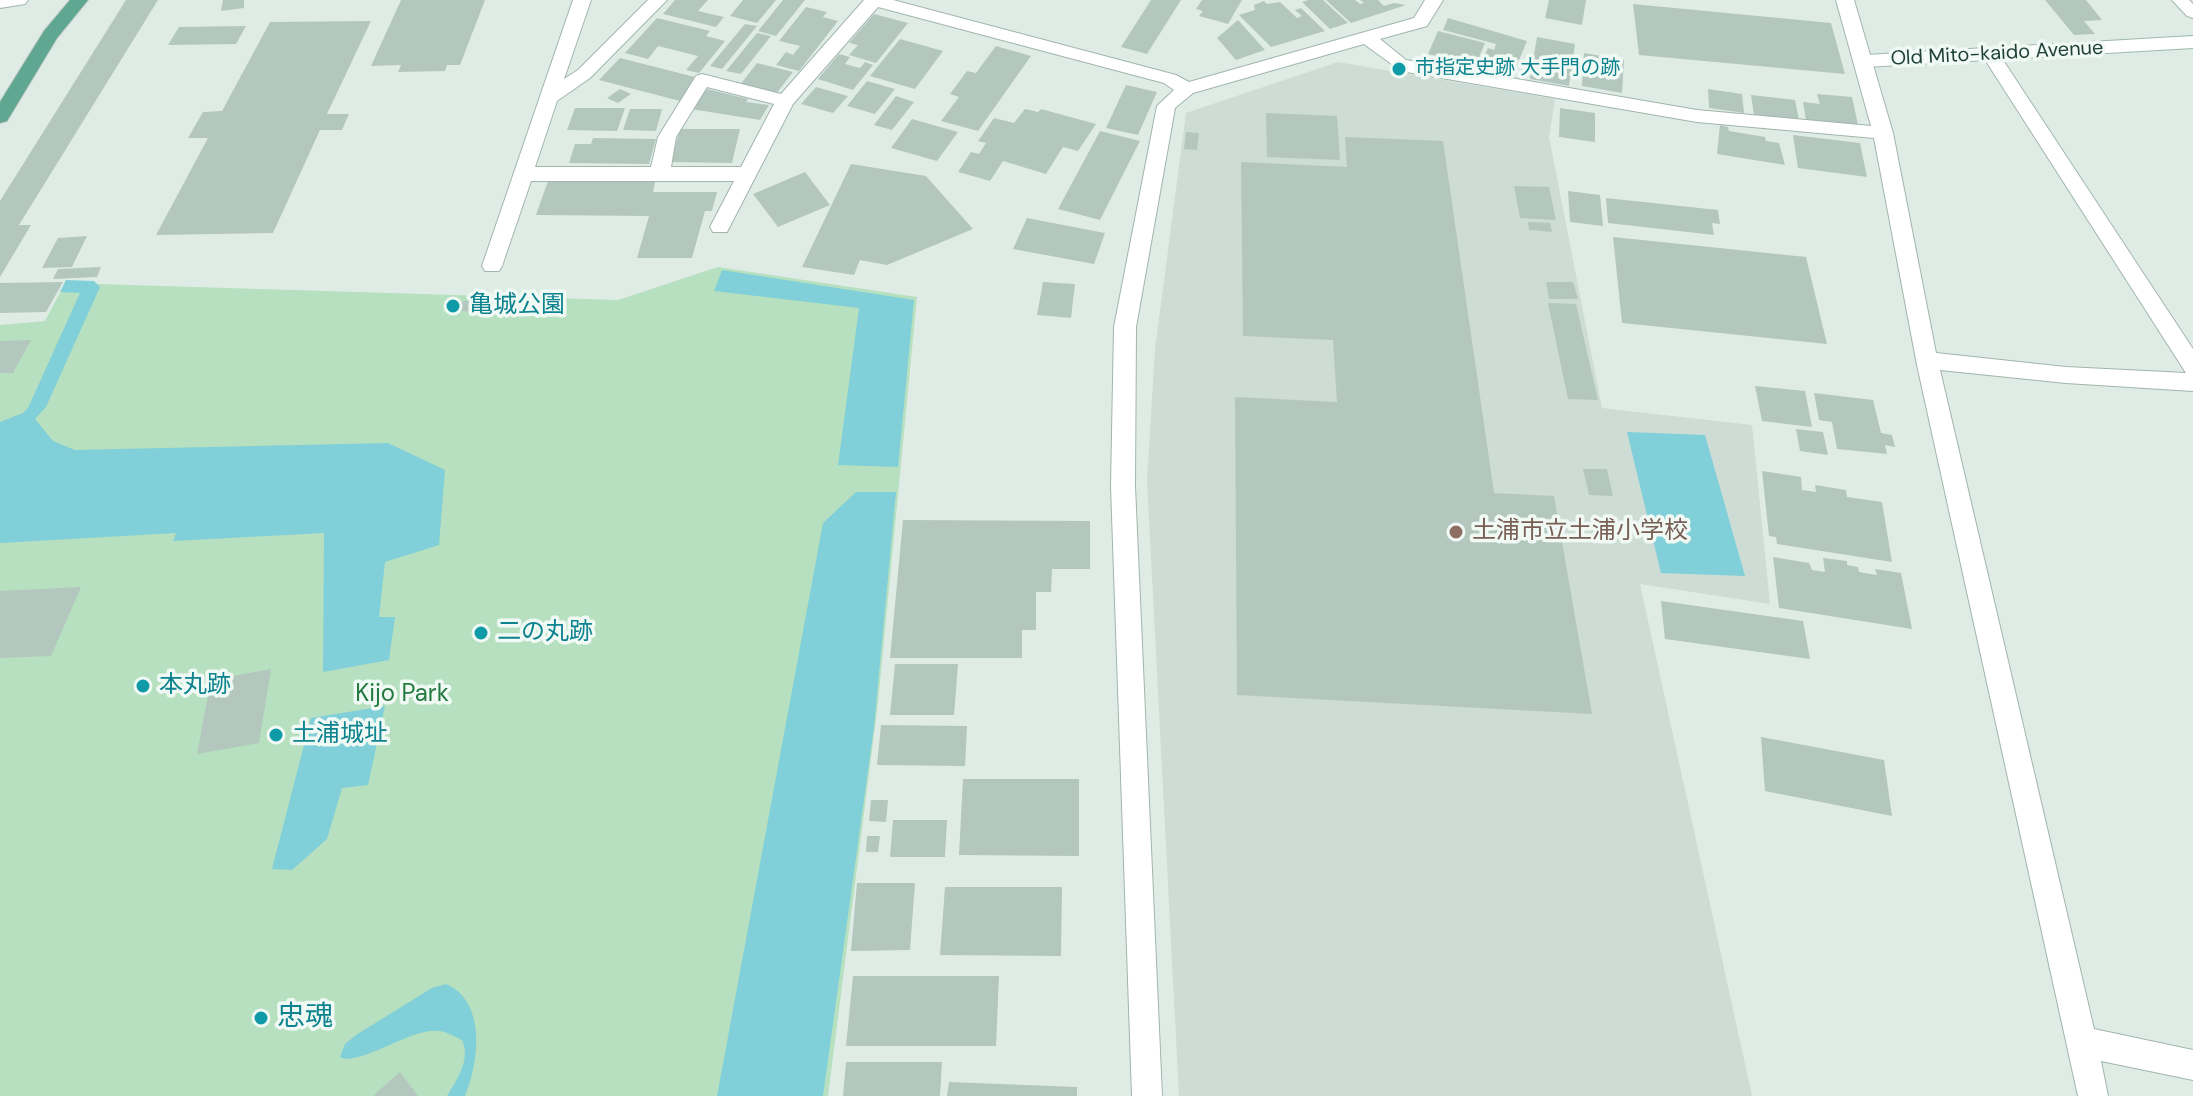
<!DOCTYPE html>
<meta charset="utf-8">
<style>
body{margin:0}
canvas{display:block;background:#dfece6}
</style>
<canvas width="2193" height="1096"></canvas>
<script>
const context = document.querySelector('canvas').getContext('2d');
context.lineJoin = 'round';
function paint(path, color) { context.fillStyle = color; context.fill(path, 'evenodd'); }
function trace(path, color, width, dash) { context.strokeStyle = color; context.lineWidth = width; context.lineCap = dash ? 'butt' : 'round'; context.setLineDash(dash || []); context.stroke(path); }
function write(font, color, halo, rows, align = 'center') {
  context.font = font + ' "DM Sans","Noto Sans JP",sans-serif'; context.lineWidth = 7; context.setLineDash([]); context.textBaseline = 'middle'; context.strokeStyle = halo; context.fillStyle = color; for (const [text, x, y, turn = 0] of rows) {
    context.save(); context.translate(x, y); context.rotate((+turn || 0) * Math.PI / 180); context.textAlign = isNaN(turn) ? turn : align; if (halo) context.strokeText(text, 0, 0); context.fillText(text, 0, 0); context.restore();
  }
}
const built = new Path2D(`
 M 1338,62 L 1555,99 L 1549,137 L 1602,408 L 1752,425 L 1770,604 L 1640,584 L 1752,1096 L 1179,1096 L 1147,481 L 1155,349 L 1186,113 Z`);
const green = new Path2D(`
 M 718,267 L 917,297 L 878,703 L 828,1096 L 0,1096 L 0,325 L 45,321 L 65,283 L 618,300 Z`);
const water = new Path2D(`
 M 722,270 L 914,300 L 898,467 L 838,465 L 859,308 L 714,291 Z
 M 66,280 L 94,281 L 100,287 L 46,407 L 35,419 L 53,441 L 75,450 L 388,443 L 445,470 L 439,545 L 385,562 L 379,617 L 395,617 L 389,660 L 323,672 L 324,533 L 173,541 L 176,533 L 0,543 L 0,422 L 23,413 L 28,408 L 80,293 L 60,292 Z
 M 1627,432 L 1705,435 L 1745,576 L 1661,573 Z
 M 856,492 L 896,492 L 874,727 L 823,1096 L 717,1096 L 823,523 Z
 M 385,706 L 368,785 L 342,788 L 327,839 L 292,870 L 272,869 L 311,718 Z
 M 446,984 C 487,1002 479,1062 465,1096 L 447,1096 C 457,1079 471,1060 462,1040 C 455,1037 446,1031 438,1031 C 410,1028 360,1067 340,1057 L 345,1044 L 356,1035 L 432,988 Z`);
const building = new Path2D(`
 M 126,0 L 158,0 L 19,225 L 31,225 L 0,277 L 0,201 Z
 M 223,0 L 244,0 L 244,8 L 221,11 Z
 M 401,0 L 485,0 L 460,65 L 447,65 L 445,71 L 398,72 L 401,65 L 371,66 Z
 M 675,0 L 708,0 L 698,11 L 724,17 L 716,27 L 663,14 Z
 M 743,0 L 776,0 L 757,23 L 730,16 Z
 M 783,0 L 805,0 L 776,36 L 758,31 Z
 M 1151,0 L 1181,0 L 1147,54 L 1121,47 Z
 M 1202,0 L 1242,0 L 1228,24 L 1199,16 L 1203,11 L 1196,9 Z
 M 1308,0 L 1323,0 L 1348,23 L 1330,29 L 1302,2 Z
 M 1326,0 L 1355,0 L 1360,4 L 1364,3 L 1360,0 L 1378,0 L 1384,6 L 1394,3 L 1406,5 L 1351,23 Z
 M 1549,0 L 1586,0 L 1582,25 L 1545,18 Z
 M 2045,0 L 2086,0 L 2102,20 L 2084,21 L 2095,34 L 2074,35 Z
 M 1264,1 L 1267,4 L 1280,2 L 1297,18 L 1302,16 L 1295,10 L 1301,8 L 1325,31 L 1271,47 L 1239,15 L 1255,10 L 1254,5 Z
 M 1633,4 L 1831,23 L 1845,74 L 1639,55 Z
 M 806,7 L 827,12 L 823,17 L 838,21 L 799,71 L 776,65 L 786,52 L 793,55 L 800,46 L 779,41 Z
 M 874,14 L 908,23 L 876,63 L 849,55 L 858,45 L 849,43 Z
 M 657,18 L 710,31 L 706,36 L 725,41 L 699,73 L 686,70 L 698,56 L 658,46 L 648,59 L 625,53 Z
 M 1448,18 L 1527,41 L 1512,77 L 1487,71 L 1491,61 L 1483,59 L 1488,48 L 1494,50 L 1496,44 L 1443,30 Z
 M 1238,20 L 1265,50 L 1236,60 L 1217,38 Z
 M 371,21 L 327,114 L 349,114 L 342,130 L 320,130 L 273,233 L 156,235 L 208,138 L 188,138 L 203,112 L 222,111 L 270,22 Z
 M 745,24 L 757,26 L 722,69 L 710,66 Z
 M 246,26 L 236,44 L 168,45 L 179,27 Z
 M 1438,31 L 1485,43 L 1478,60 L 1486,62 L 1484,68 L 1428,54 Z
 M 757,33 L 771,36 L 741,74 L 726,71 Z
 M 1537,37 L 1575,44 L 1569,86 L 1530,79 Z
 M 900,39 L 943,51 L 915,89 L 870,76 Z
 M 996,46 L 1031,56 L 978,131 L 941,121 L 959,97 L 950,94 L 967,71 L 976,73 Z
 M 1584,53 L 1624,60 L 1622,93 L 1582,86 Z
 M 839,54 L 850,57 L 845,64 L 860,68 L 865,62 L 873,65 L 853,90 L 818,79 Z
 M 620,58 L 699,78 L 680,101 L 599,80 Z
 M 757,63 L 793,72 L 776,94 L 740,85 Z
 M 867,81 L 895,89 L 875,114 L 847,106 Z
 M 1126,85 L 1157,92 L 1138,135 L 1106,128 Z
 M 816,87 L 848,96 L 833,113 L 801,104 Z
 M 703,88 L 748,99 L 746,102 L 769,105 L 760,120 L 691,109 Z
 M 620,89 L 631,94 L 618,103 L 607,98 Z
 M 1708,89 L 1742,94 L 1744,113 L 1709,108 Z
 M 1817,94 L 1852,97 L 1859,129 L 1806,120 L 1803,102 L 1820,104 Z
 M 1751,95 L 1795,100 L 1799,120 L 1754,115 Z
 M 896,96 L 914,102 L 892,130 L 874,125 Z
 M 575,108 L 625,108 L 617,131 L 567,130 Z
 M 1560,108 L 1595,113 L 1595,142 L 1559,137 Z
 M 630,109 L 662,109 L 656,131 L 623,130 Z
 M 1025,109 L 1038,112 L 1041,109 L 1096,124 L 1078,151 L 1063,147 L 1046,174 L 1003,161 L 990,181 L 958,172 L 971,152 L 979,154 L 986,143 L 978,141 L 994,118 L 1014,123 Z
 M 1266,113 L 1337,116 L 1340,160 L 1267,157 Z
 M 912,119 L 958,132 L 937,161 L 891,148 Z
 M 1720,125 L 1728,127 L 1729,131 L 1765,137 L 1766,141 L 1779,143 L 1785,165 L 1717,154 Z
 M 680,129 L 740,129 L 732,163 L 671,162 Z
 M 1100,131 L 1140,141 L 1100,220 L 1058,209 Z
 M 1186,132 L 1199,133 L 1197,150 L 1184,149 Z
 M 1793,135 L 1860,143 L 1867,177 L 1798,168 Z
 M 1345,137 L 1443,141 L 1494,493 L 1554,496 L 1592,714 L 1237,695 L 1235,397 L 1337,402 L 1333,340 L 1243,336 L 1241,162 L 1347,167 Z
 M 593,138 L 656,139 L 649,164 L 569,163 L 575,144 L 591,144 Z
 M 851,164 L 926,176 L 973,229 L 887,265 L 860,260 L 854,275 L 802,267 Z
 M 805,172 L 830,205 L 778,227 L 753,194 Z
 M 548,181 L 655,182 L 653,192 L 717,192 L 712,211 L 705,211 L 692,258 L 637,258 L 649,216 L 536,215 Z
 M 1514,186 L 1549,187 L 1556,220 L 1520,218 Z
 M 1568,191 L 1600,195 L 1603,226 L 1570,222 Z
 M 1606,198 L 1718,210 L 1720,224 L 1712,223 L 1714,235 L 1608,223 Z
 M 1027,218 L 1105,233 L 1094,264 L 1013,249 Z
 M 1528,222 L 1550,223 L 1552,232 L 1529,230 Z
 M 87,236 L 72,267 L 42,268 L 58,238 Z
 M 1613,237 L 1806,257 L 1827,344 L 1622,323 Z
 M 101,267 L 97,277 L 53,279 L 58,269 Z
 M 63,282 L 46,312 L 0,313 L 0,283 Z
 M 1043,282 L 1075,284 L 1071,318 L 1037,315 Z
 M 1546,282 L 1573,282 L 1578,299 L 1549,299 Z
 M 463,301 L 481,302 L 499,302 L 495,312 L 458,311 Z
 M 1548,303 L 1576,304 L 1598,400 L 1568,399 Z
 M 31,340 L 13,373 L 0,373 L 0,341 Z
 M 1755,386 L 1805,391 L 1812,427 L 1762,421 Z
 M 1814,393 L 1873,400 L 1881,433 L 1892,435 L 1895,447 L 1885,445 L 1887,454 L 1837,449 L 1832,422 L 1819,420 Z
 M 1796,429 L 1823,432 L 1828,455 L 1800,451 Z
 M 1583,469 L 1607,469 L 1613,496 L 1589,495 Z
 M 1762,471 L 1801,477 L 1802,490 L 1816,492 L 1815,485 L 1846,490 L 1847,497 L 1882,502 L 1892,562 L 1777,544 L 1776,537 L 1769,536 Z
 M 903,520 L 1090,521 L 1090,569 L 1052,569 L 1051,592 L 1036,592 L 1036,630 L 1022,630 L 1022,658 L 890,658 Z
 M 1773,557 L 1809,563 L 1812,570 L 1825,572 L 1823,558 L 1847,561 L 1847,565 L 1858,567 L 1859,572 L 1877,575 L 1875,569 L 1901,573 L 1912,629 L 1779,608 Z
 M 81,587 L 51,656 L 0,658 L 0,591 Z
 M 1661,601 L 1803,621 L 1810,659 L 1665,639 Z
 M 895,664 L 958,664 L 954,715 L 890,715 Z
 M 271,669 L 259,743 L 197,754 L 211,680 Z
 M 881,725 L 967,726 L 965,766 L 877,765 Z
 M 1761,737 L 1884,760 L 1892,816 L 1765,791 Z
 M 963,779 L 1079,779 L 1079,856 L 959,855 Z
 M 871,800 L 888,800 L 886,822 L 869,821 Z
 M 893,820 L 947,820 L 945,857 L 890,857 Z
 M 867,836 L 880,836 L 878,852 L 866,852 Z
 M 857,883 L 915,883 L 910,950 L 851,951 Z
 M 945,887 L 1062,887 L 1061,956 L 940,955 Z
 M 853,976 L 999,976 L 996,1046 L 846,1046 Z
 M 846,1062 L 942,1062 L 940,1096 L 843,1096 Z
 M 400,1072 L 418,1096 L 373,1096 Z
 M 949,1082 L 1077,1087 L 1077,1096 L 947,1096 Z`);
const lane = new Path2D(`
 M 2172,0 L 2189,0 L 2193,4 L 2193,18 L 2187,16 Z`);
const street = new Path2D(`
 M 0,0 L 28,0 L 25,4 L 0,8 Z
 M 573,0 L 591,0 L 564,79 L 578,70 L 648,0 L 667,0 L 590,78 L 557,101 L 535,167 L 651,167 L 658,137 L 696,76 L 702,74 L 781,94 L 864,0 L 893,0 L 1176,75 L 1189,82 L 1414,18 L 1425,0 L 1443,0 L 1427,26 L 1380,39 L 1406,60 L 1697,110 L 1871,126 L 1836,0 L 1854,0 L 1893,133 L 1936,353 L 2066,367 L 2186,373 L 1982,55 L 1991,49 L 1997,51 L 2193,349 L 2193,391 L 2066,383 L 1940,370 L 2094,1029 L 2193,1050 L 2193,1080 L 2101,1061 L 2108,1096 L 2078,1096 L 1917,365 L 1874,138 L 1697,122 L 1401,71 L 1364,44 L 1193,93 L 1175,108 L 1136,327 L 1135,486 L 1162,1096 L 1132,1096 L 1111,486 L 1114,327 L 1157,106 L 1174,90 L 1164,83 L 878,7 L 793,104 L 727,232 L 713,232 L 710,227 L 734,181 L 531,181 L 502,266 L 499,271 L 485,271 L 482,266 ZM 707,87 L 774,104 L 741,167 L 671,167 L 676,137 Z`);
const secondary = new Path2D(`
 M 2193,36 L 2193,48 L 1866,67 L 1857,61 L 1866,55 Z`);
const primary = new Path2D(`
 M 70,0 L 88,0 L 57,38 L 7,121 L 0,123 L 0,102 L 44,31 Z`);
const markers = [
 [1399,69,8,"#0f9aa8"],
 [453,306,8,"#0f9aa8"],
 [1456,532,8,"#8d6e63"],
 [481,633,8,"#0f9aa8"],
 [143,686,8,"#0f9aa8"],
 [276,735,8,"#0f9aa8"],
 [261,1018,8,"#0f9aa8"]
];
const farStreetnames = [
 ["Old Mito-kaido Avenue",1997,54,-3]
];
const farCulturenames = [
 ["市指定史跡 大手門の跡",1415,69]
];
const cultureNames = [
 ["亀城公園",469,306],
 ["二の丸跡",497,633],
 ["本丸跡",159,686],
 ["土浦城址",292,735]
];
const educationNames = [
 ["土浦市立土浦小学校",1472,532]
];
const parkNames = [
 ["Kijo Park",402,695]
];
const nearCulturenames = [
 ["忠魂",277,1018]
];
paint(built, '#cddcd5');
paint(green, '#b6e0bf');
paint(water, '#81cfd8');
paint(building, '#b4c7bf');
trace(lane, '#a1b5ad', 2);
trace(street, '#a1b5ad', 2);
trace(secondary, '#9cb9ae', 2);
trace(primary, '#c0c9c6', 2);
paint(lane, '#fff');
paint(street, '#fff');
paint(secondary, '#fff');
paint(primary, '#5fa791');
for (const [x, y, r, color] of markers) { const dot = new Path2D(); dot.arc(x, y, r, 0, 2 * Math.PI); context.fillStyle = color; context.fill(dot); trace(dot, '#f0f9f4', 3); }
write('20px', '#1e3f34', '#f0f9f4', farStreetnames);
write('20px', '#0d838f', '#f0f9f4', farCulturenames, 'left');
write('24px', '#0d838f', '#f0f9f4', cultureNames, 'left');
write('24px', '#785e54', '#f0f9f4', educationNames, 'left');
write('24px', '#247a41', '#f0f9f4', parkNames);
write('28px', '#0d838f', '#f0f9f4', nearCulturenames, 'left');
</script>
